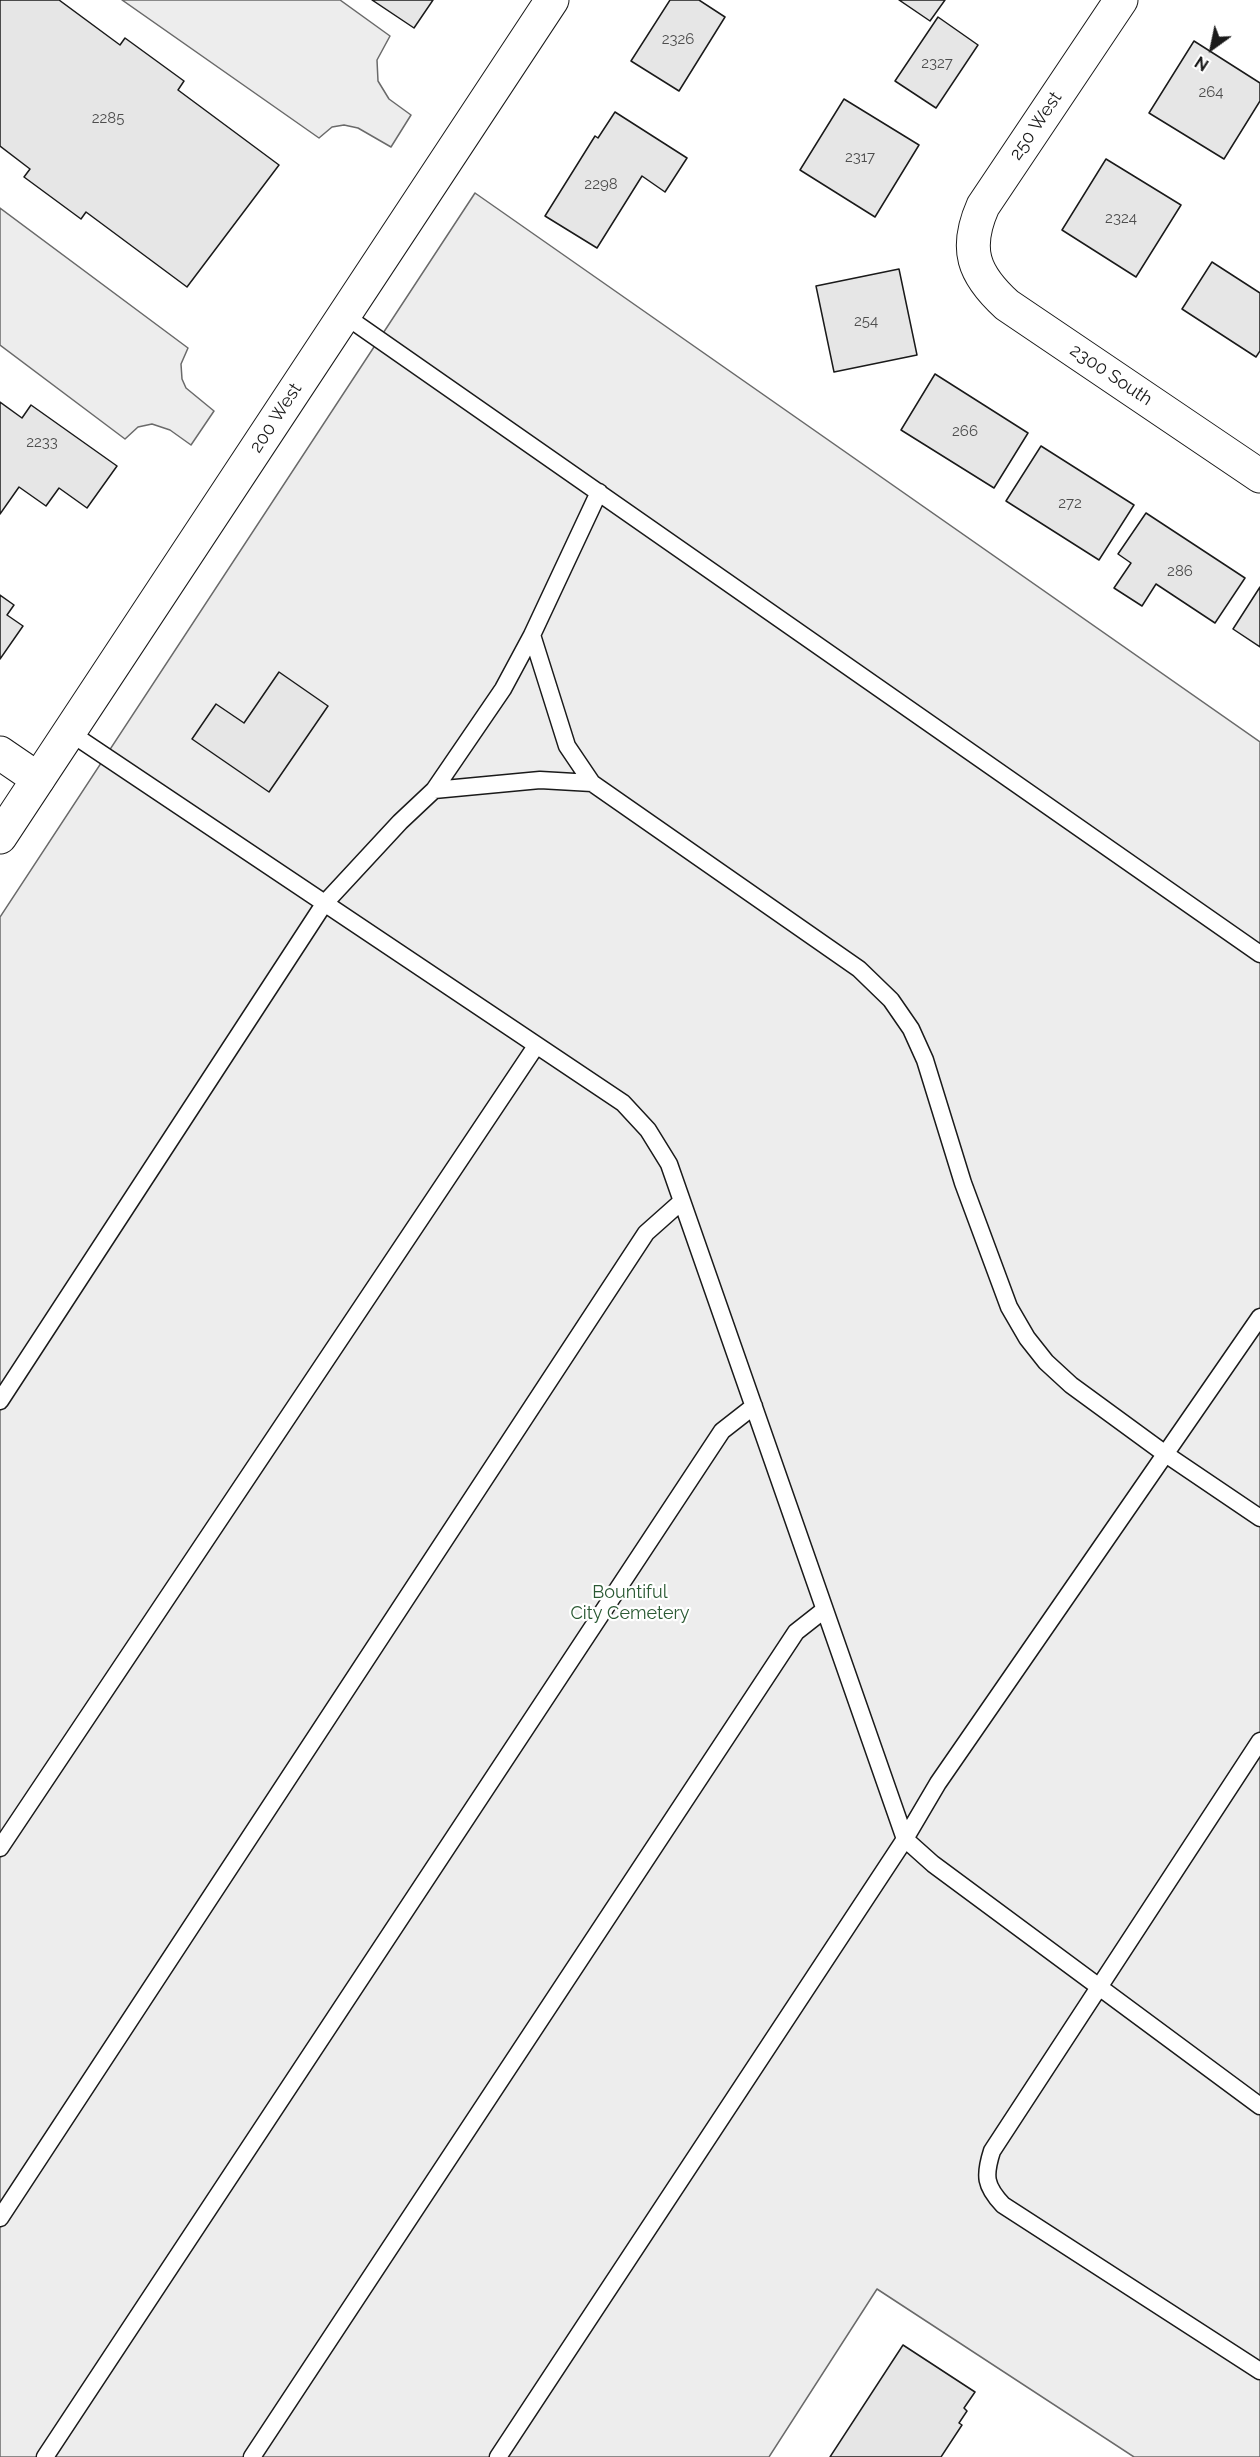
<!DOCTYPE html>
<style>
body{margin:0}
#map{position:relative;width:1260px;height:2457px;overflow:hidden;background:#fff;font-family:Raleway,sans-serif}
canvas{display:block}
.north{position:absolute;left:1182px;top:18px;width:60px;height:60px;-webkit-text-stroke:4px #fff;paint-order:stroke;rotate:213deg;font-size:16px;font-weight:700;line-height:24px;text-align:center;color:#1a1a1a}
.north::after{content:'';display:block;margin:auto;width:21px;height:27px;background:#1a1a1a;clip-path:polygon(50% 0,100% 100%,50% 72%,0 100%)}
</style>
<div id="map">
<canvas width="1260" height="2457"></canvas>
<div class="north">N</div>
</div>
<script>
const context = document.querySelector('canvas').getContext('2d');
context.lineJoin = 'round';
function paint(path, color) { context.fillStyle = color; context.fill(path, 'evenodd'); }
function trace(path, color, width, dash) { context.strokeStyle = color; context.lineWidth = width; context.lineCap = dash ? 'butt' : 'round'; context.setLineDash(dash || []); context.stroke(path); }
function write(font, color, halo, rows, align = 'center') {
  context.font = font + ' Raleway,sans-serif'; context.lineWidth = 4.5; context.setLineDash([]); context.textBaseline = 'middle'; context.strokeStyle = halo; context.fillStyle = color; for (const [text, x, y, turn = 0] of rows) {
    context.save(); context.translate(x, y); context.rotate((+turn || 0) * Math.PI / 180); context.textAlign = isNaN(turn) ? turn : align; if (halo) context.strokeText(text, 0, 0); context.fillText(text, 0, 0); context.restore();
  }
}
const built = new Path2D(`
 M 122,0 L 340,0 L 390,36 L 377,60 L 378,81 L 389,99 L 411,115 L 391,147 L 358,128 L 344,125 L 332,127 L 319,138 Z
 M 475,193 L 1260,742 L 1260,2457 L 1134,2457 L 877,2289 L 769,2457 L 0,2457 L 0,917 Z
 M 0,208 L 188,348 L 181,364 L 182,379 L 186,388 L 214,411 L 191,445 L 170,430 L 152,424 L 138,427 L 125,439 L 0,345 Z`);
const building = new Path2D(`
 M 0,0 L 59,0 L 120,45 L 125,38 L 184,81 L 178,90 L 279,165 L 187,287 L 86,212 L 81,219 L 24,177 L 30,169 L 0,146 Z
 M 372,0 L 433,0 L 414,28 Z
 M 670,0 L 699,0 L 725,17 L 679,91 L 631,61 Z
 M 899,0 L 945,0 L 930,21 Z
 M 938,17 L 978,45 L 936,108 L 895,81 Z
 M 1194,41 L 1260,83 L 1260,101 L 1224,159 L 1149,113 Z
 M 844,99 L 919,145 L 875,217 L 800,170 Z
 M 615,112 L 687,158 L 665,192 L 642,176 L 597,248 L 545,216 L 595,136 L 598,138 Z
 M 1106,159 L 1181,205 L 1136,277 L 1062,230 Z
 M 1212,262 L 1260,293 L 1260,351 L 1256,357 L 1182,309 Z
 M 899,269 L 917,355 L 834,372 L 816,286 Z
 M 935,374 L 1028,433 L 994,488 L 901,430 Z
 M 0,402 L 22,418 L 31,405 L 117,466 L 87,508 L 59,488 L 46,506 L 19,487 L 0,514 Z
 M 1041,446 L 1134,505 L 1099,560 L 1006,501 Z
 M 1146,513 L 1245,578 L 1215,623 L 1156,584 L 1142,606 L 1114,588 L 1131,563 L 1118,554 Z
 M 1260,587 L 1260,647 L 1233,629 Z
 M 0,595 L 14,605 L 7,615 L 23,626 L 0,659 Z
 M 279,672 L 328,706 L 269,792 L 192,739 L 216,704 L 244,723 Z
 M 903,2345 L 975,2392 L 964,2408 L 967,2411 L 959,2423 L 962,2425 L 941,2457 L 830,2457 Z`);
const service = new Path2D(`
 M 344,315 L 1260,954
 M 599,492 L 532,635 L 567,746 L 592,783 L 859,969 L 891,1000 L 911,1029 L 925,1060 L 963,1183 L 1009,1307 L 1027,1338 L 1046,1362 L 1071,1385 L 1164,1453 L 1260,1518
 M 69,732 L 623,1103 L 648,1130 L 669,1164 L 905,1839 L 933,1864 L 1260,2106
 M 434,790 L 503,689 L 532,635
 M 0,1401 L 324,904 L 400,822 L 434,790 L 540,780 L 592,783
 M 1260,1741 L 992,2151 C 984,2176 985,2186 1003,2205 L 1260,2371
 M 0,1848 L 536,1046
 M 0,2218 L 646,1233 L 682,1201
 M 45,2457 L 722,1431 L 754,1406
 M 252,2457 L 796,1632 L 824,1610
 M 498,2457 L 905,1839 L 938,1783 L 1260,1317`);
const minor = new Path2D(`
 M 1121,0 L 983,206 C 964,249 973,274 1007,305 L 1260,476
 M 0,753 L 38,779`);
const tertiary = new Path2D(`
 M 0,837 L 552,0`);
const numberNames = [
 ["2326",678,39],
 ["2327",937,63],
 ["264",1211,92],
 ["2285",108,118],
 ["2317",860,157],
 ["2298",601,184],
 ["2324",1121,218],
 ["254",866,321],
 ["266",965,431],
 ["2233",42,442],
 ["272",1070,503],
 ["286",1180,571]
];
const streetNames = [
 ["250 West",1036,126,-56],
 ["2300 South",1111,375,34],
 ["200 West",276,418,-57]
];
const parkNames = [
 ["Bountiful",630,1593],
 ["City Cemetery",630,1614]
];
paint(built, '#ededed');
trace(built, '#6a6a6a', 1.5);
paint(building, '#e6e6e6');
trace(building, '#1a1a1a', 1.5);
trace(service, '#1a1a1a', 19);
trace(minor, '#1a1a1a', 35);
trace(tertiary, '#1a1a1a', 35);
trace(service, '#fff', 16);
trace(minor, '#fff', 33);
trace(tertiary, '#fff', 33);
write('15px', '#4d4d4d', null, numberNames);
write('18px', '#1a1a1a', '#fff', streetNames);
write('18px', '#2b5a34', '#fff', parkNames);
</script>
